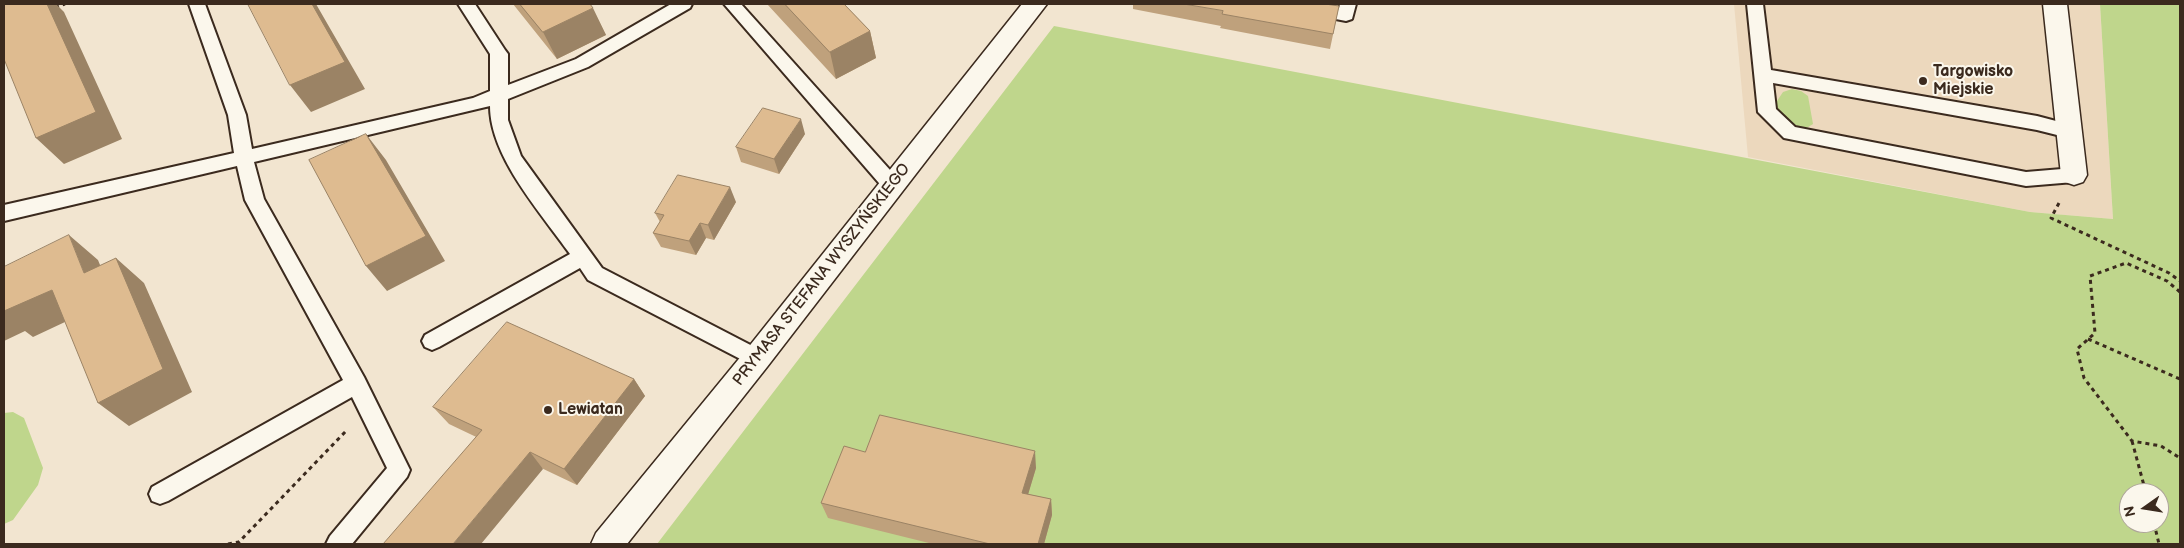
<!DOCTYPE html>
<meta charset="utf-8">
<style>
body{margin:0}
#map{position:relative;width:2184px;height:548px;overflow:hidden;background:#f2e5d0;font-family:"Balsamiq Sans",sans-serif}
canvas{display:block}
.frame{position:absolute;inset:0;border:5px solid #3b2a1e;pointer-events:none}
.north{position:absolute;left:2119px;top:483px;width:50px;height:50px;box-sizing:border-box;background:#fbf7ec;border:1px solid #aea59a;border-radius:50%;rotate:257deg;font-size:14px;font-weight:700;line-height:20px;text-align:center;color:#3b2a1e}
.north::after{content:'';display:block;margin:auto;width:18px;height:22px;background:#3b2a1e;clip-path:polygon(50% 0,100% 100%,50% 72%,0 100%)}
</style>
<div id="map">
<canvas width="2184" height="548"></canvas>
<div class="frame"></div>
<div class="north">N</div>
</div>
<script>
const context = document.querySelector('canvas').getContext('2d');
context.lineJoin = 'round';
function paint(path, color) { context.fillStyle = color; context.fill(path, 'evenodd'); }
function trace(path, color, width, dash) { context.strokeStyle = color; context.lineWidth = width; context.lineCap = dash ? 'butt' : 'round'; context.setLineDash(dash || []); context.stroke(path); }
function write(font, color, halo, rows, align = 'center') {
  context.font = font + ' "Balsamiq Sans",sans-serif'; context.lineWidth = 4; context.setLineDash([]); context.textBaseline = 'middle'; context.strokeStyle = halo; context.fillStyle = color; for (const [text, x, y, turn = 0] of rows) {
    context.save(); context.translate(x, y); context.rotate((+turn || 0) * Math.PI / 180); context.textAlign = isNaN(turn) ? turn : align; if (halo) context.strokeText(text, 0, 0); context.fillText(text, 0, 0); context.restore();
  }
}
const built = new Path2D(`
 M 1734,4 L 2100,4 L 2113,219 L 2030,212 L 1748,157 Z`);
const green = new Path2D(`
 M 2100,4 L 2180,4 L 2180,544 L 657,544 L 1054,26 L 2030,212 L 2113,219 ZM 2129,493 L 2159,493 L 2159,523 L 2129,523 Z
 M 1792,89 L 1801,91 L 1808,96 L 1813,124 L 1805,129 L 1787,122 L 1775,104 L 1783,92 Z
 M 13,412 L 24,418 L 43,468 L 38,485 L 13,520 L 4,524 L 4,413 Z`);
const path = new Path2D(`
 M 55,7 L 65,4
 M 2059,203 L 2051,218 L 2169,273 L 2180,281
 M 2180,292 L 2167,281 L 2126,263 L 2090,276 L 2095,333 L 2077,349 L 2084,378 L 2132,441 L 2161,446 L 2180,458
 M 2088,339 L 2180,379
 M 2132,441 L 2146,493
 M 2154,523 L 2159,544
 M 228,544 L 239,542 L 347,430`);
const service = new Path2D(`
 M 189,4 L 205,4 L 246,115 L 252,149 L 473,98 L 490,91 L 490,54 L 458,4 L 475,4 L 505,50 L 508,54 L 508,85 L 576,59 L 671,4 L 692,4 L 690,8 L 588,67 L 508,99 L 508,120 L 521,156 L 602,268 L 764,352 L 767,358 L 764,364 L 757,367 L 750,364 L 588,280 L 580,268 L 439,347 L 432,350 L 425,347 L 422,341 L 425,335 L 570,254 C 541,213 490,157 490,106 L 254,162 L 264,199 L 364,377 L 410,470 L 407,477 L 352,544 L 326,544 L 330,536 L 387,468 L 352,397 L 168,501 L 160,504 L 152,501 L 149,494 L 152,487 L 343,380 L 245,200 L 237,166 L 4,221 L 4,205 L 234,153 L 228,115 Z
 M 724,4 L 741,4 L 899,180 L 901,185 L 899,190 L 892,192 L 885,190 Z
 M 1281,4 L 1318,4 L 1339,8 L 1340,4 L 1356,4 L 1352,19 L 1346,21 L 1289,10 L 1283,8 Z
 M 1747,4 L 1763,4 L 1771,70 L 2037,116 L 2075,126 L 2078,131 L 2075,136 L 2069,138 L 2037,130 L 1773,83 L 1776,109 L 1795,127 L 2026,172 L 2074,168 L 2081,170 L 2083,175 L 2081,180 L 2074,182 L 2026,186 L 1784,138 L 1758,112 Z`);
const minor = new Path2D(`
 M 1022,4 L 1047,4 L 767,367 L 627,544 L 591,544 L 596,533 L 747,349 Z
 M 2043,4 L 2067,4 L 2087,175 L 2083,182 L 2074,185 L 2065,182 L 2061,175 Z`);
const wall = new Path2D(`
 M 513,4 L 590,4 L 606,35 L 557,59 Z
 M 767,4 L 844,4 L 870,31 L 876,58 L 836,79 Z
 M 1133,4 L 1325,4 L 1339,6 L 1330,49 L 1220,28 L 1221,26 L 1133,9 Z
 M 1327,4 L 1338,4 L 1338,6 Z
 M 805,134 L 779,174 L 741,162 L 736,147 Z
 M 736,202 L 714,240 L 706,238 L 696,255 L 661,247 L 653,233 L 660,222 L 655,213 Z
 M 634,379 L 645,396 L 577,485 L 449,424 L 433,407 Z
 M 1036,468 L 1028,494 L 1051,499 L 1052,515 L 1044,544 L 933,544 L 828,518 L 821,503 Z`);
const shadedWall = new Path2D(`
 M 47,4 L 56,4 L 64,12 L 122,139 L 64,164 L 36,138 Z
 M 312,4 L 316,4 L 365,89 L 311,112 L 290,85 Z
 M 593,8 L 606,35 L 557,59 L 543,32 Z
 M 870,31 L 876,58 L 836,79 L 830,52 Z
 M 801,119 L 805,134 L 779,174 L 774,159 Z
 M 366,134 L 386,160 L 445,261 L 387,291 L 366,266 Z
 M 730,187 L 736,202 L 714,240 L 708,225 Z
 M 700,223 L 706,238 L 696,255 L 689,241 Z
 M 69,235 L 98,260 L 113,297 L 84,273 Z
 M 116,258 L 144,283 L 192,392 L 129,426 L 98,403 Z
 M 52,290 L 82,314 L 33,337 L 25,331 L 4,341 L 4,308 Z
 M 634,379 L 645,396 L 577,485 L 564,469 Z
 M 1035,451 L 1036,468 L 1024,508 L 1022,493 Z
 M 530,452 L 543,469 L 481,544 L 453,544 Z
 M 1051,499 L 1052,515 L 1044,544 L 1038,544 Z`);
const building = new Path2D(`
 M 4,4 L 47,4 L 96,112 L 36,138 L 4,59 Z
 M 248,4 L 312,4 L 345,62 L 290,85 Z
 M 520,4 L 590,4 L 593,8 L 543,32 Z
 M 785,4 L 844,4 L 870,31 L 830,52 Z
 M 1184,4 L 1325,4 L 1339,6 L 1333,34 L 1222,14 L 1223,11 Z
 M 763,108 L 801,119 L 774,159 L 736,147 Z
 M 366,134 L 426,236 L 366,266 L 309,160 Z
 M 678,175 L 730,187 L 708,225 L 700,223 L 689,241 L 653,233 L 664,215 L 655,213 Z
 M 69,235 L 84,273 L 116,258 L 163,369 L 98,403 L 52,290 L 4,311 L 4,267 Z
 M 507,322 L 634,379 L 564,469 L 530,452 L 453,544 L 383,544 L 482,430 L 433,407 Z
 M 880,415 L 1035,451 L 1022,493 L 1051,499 L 1038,544 L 990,544 L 821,503 L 844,446 L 865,452 Z`);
const markers = [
 [1923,81,5,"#3b2a1e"],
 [548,410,5,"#3b2a1e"]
];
const poiNames = [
 ["Targowisko",1933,72],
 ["Miejskie",1933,90],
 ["Lewiatan",558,410]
];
const streetNames = [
 ["PRYMASA STEFANA WYSZYŃSKIEGO",822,275,-52]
];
paint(built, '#ecd8bd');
paint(green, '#bfd68c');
trace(service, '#3b2a1e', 4);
trace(minor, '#3b2a1e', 3);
trace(path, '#3b2a1e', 3, [4, 4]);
paint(service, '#fbf7ec');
paint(minor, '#fbf7ec');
paint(wall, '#bfa17c');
paint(shadedWall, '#9b8365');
paint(building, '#debb90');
trace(building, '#9b8365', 1);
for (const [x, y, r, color] of markers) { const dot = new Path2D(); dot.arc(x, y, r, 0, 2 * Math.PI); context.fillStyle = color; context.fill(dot); trace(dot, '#fbf7ec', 2); }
write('bold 16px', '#3b2a1e', '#fbf7ec', poiNames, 'left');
write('16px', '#3b2a1e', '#fbf7ec', streetNames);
</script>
